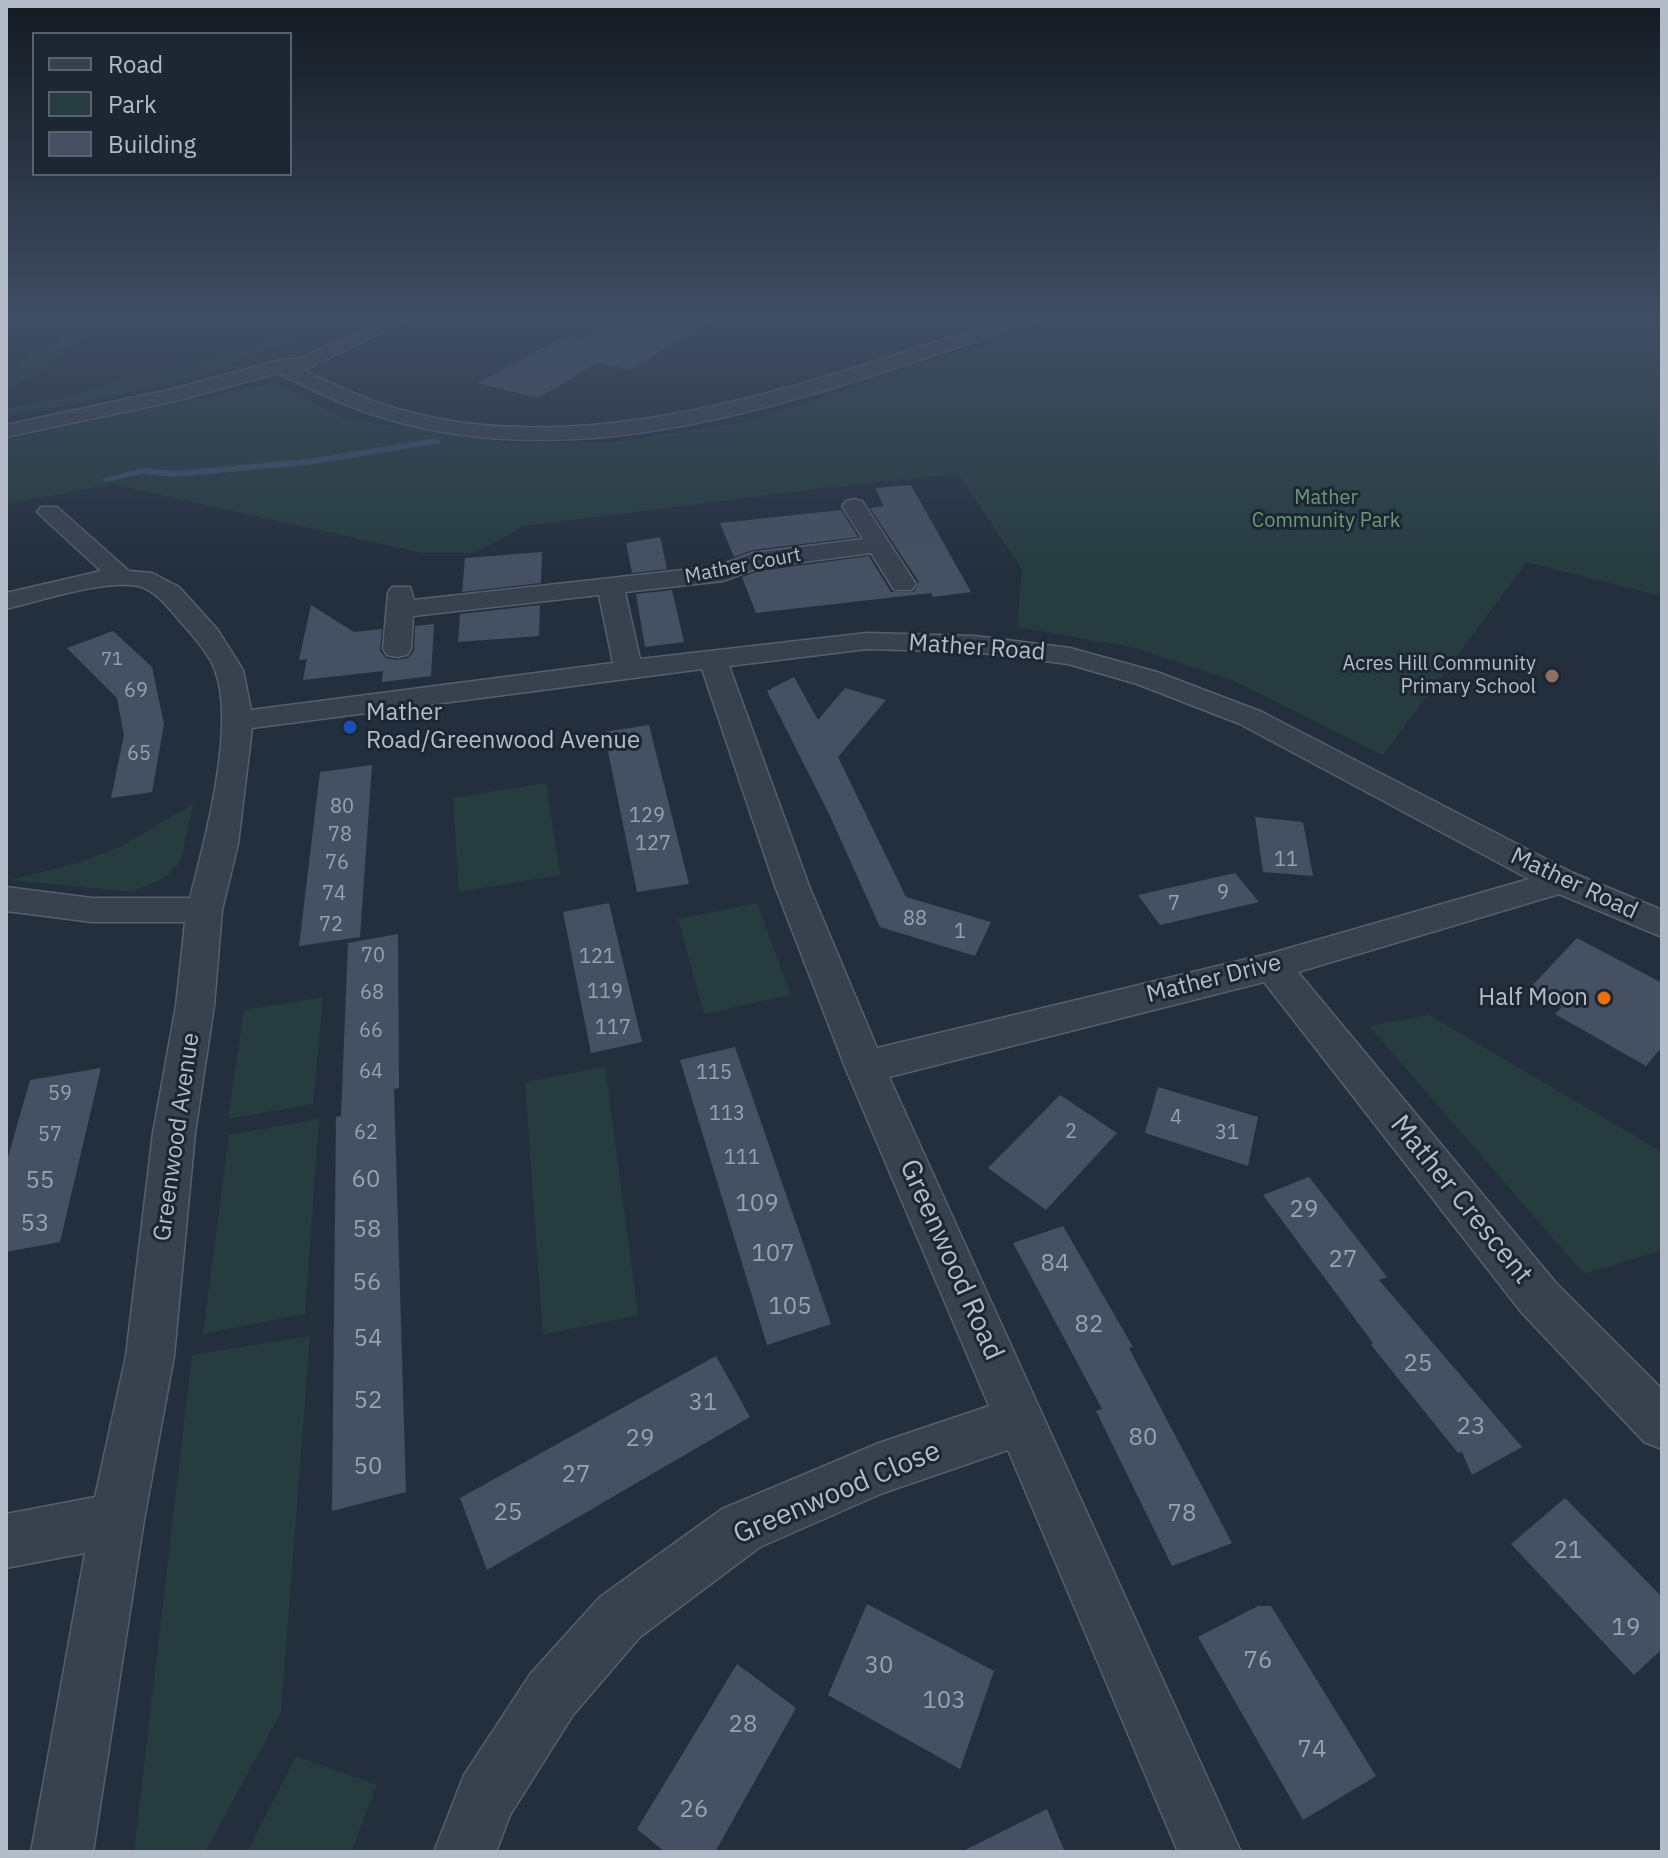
<!DOCTYPE html>
<style>
body{margin:0}
#map{position:relative;width:1668px;height:1858px;overflow:hidden;background:#242f3e;font-family:"IBM Plex Sans",sans-serif}
canvas{display:block}
.frame{position:absolute;inset:0;border:8px solid #b4bcc9;pointer-events:none}
.legend{position:absolute;left:32px;top:32px;width:260px;height:144px;box-sizing:border-box;background:#1d2633;border:2px solid #59626f;margin:0;padding:10px 14px;list-style:none;font-size:24px;color:#b4bcc9}
.legend li{display:flex;align-items:center;gap:16px;height:40px}
.legend b{width:40px;border:2px solid #59626f}
</style>
<div id="map">
<canvas width="1668" height="1858"></canvas>
<div class="frame"></div>
<ul class="legend">
<li><b style="height:10px;background:#38414e"></b>Road</li>
<li><b style="height:22px;background:#263c3f"></b>Park</li>
<li><b style="height:22px;background:#455162"></b>Building</li>
</ul>
</div>
<script>
const context = document.querySelector('canvas').getContext('2d');
context.lineJoin = 'round';
function paint(path, color) { context.fillStyle = color; context.fill(path, 'evenodd'); }
function trace(path, color, width, dash) { context.strokeStyle = color; context.lineWidth = width; context.lineCap = dash ? 'butt' : 'round'; context.setLineDash(dash || []); context.stroke(path); }
function write(font, color, halo, rows, align = 'center') {
  context.font = font + ' "IBM Plex Sans",sans-serif'; context.lineWidth = 6; context.setLineDash([]); context.textBaseline = 'middle'; context.strokeStyle = halo; context.fillStyle = color; for (const [text, x, y, turn = 0] of rows) {
    context.save(); context.translate(x, y); context.rotate((+turn || 0) * Math.PI / 180); context.textAlign = isNaN(turn) ? turn : align; if (halo) context.strokeText(text, 0, 0); context.fillText(text, 0, 0); context.restore();
  }
}
const green = new Path2D(`
 M 96,316 L 117,316 L 58,351 L 70,353 L 6,391 L 6,372 Z
 M 310,316 L 340,316 C 296,337 251,359 204,373 C 139,392 72,404 6,417 L 6,408 L 67,396 L 132,377 L 139,380 L 255,349 L 265,339 L 278,340 Z
 M 1076,316 L 1662,316 L 1662,596 L 1527,562 L 1383,755 L 1234,681 L 1136,648 L 1017,627 L 1022,569 L 958,474 L 823,488 L 524,526 L 475,553 L 422,553 L 112,484 L 6,504 L 6,440 L 275,382 L 343,418 L 508,443 L 608,443 L 744,422 Z
 M 546,783 L 560,875 L 459,892 L 453,798 Z
 M 193,804 L 181,861 L 164,878 L 132,892 L 11,880 L 81,862 L 122,846 Z
 M 757,903 L 791,995 L 704,1014 L 678,919 Z
 M 323,997 L 313,1104 L 228,1119 L 244,1010 Z
 M 1429,1015 L 1662,1152 L 1662,1250 L 1584,1274 L 1369,1026 Z
 M 605,1067 L 638,1315 L 543,1335 L 525,1082 Z
 M 319,1119 L 305,1314 L 203,1334 L 229,1135 Z
 M 310,1336 L 281,1712 L 205,1852 L 134,1852 L 192,1355 Z
 M 296,1756 L 377,1785 L 351,1852 L 247,1852 Z`);
const stream = new Path2D(`
 M 437,438 L 441,441 L 440,443 L 308,465 L 175,477 L 143,474 L 105,482 L 101,479 L 143,468 L 175,471 L 308,459 Z`);
const building = new Path2D(`
 M 604,316 L 720,316 L 630,370 L 598,363 L 538,398 L 477,383 L 566,335 L 584,339 Z
 M 911,485 L 971,592 L 933,597 L 931,593 L 756,613 L 742,577 L 759,571 L 869,556 L 891,592 L 914,592 L 919,582 L 870,508 L 884,506 L 875,488 Z
 M 841,510 L 858,537 L 753,550 L 734,557 L 720,523 Z
 M 660,537 L 667,569 L 632,573 L 626,543 Z
 M 542,552 L 541,583 L 462,592 L 465,558 Z
 M 672,590 L 684,642 L 645,647 L 636,594 Z
 M 311,605 L 354,632 L 382,629 L 380,651 L 386,658 L 396,660 L 408,658 L 414,651 L 415,626 L 434,624 L 431,676 L 382,682 L 383,671 L 303,680 L 307,659 L 299,660 Z
 M 540,605 L 539,636 L 458,642 L 460,614 Z
 M 113,631 L 152,667 L 164,724 L 152,792 L 111,798 L 124,735 L 117,698 L 67,648 Z
 M 794,677 L 818,720 L 845,688 L 886,700 L 838,757 L 906,897 L 991,922 L 975,956 L 880,927 L 830,816 L 767,691 Z
 M 649,725 L 689,884 L 637,892 L 604,732 Z
 M 372,765 L 360,937 L 299,946 L 320,772 Z
 M 1255,817 L 1303,822 L 1313,876 L 1263,872 Z
 M 1235,873 L 1259,902 L 1160,925 L 1138,895 Z
 M 609,903 L 642,1042 L 591,1053 L 563,912 Z
 M 398,934 L 399,1088 L 394,1089 L 406,1492 L 332,1511 L 336,1117 L 341,1116 L 348,943 Z
 M 1577,938 L 1662,983 L 1662,1047 L 1646,1066 L 1555,1014 L 1562,1007 L 1529,989 Z
 M 735,1047 L 831,1324 L 767,1345 L 680,1060 Z
 M 101,1068 L 60,1242 L 6,1252 L 6,1164 L 30,1080 Z
 M 1158,1087 L 1258,1117 L 1248,1166 L 1145,1133 Z
 M 1060,1095 L 1117,1133 L 1046,1210 L 988,1168 Z
 M 1309,1177 L 1387,1277 L 1379,1280 L 1522,1447 L 1472,1475 L 1462,1452 L 1458,1453 L 1371,1345 L 1373,1343 L 1263,1195 Z
 M 1063,1226 L 1133,1347 L 1129,1348 L 1232,1543 L 1172,1566 L 1096,1411 L 1102,1409 L 1013,1243 Z
 M 716,1356 L 750,1417 L 487,1570 L 460,1498 Z
 M 1565,1498 L 1662,1597 L 1662,1649 L 1634,1675 L 1511,1544 Z
 M 867,1604 L 994,1671 L 960,1769 L 828,1695 Z
 M 1258,1606 L 1271,1606 L 1376,1776 L 1303,1820 L 1198,1637 Z
 M 737,1664 L 796,1708 L 715,1852 L 665,1852 L 637,1829 Z
 M 1047,1809 L 1065,1852 L 961,1852 Z`);
const minor = new Path2D(`
 M 391,316 L 414,316 L 304,370 C 337,386 370,402 405,411 C 600,465 830,375 1015,316 L 1042,316 L 1039,320 C 834,387 608,482 390,420 C 351,409 314,391 278,373 L 176,401 L 6,437 L 6,425 L 173,389 L 280,360 L 302,358 Z
 M 854,499 L 862,501 L 916,584 L 912,590 L 894,590 L 871,553 L 758,568 L 723,581 L 625,592 L 640,659 L 867,633 L 975,636 L 1070,648 L 1157,672 L 1262,712 L 1573,873 L 1662,910 L 1662,937 L 1559,894 L 1298,972 L 1556,1283 L 1662,1389 L 1662,1449 L 1644,1442 L 1522,1313 L 1264,982 L 889,1077 L 1241,1852 L 1178,1852 L 1008,1450 L 883,1493 L 760,1547 L 640,1637 L 573,1715 L 510,1815 L 496,1852 L 434,1852 L 464,1775 L 531,1673 L 600,1597 L 722,1509 L 879,1443 L 989,1406 L 845,1067 L 775,886 L 702,669 L 252,728 L 238,844 L 222,910 L 214,1006 L 195,1133 L 174,1356 L 144,1520 L 93,1852 L 31,1852 L 85,1553 L 6,1568 L 6,1514 L 95,1497 L 126,1356 L 153,1133 L 176,1006 L 185,922 L 92,922 L 6,911 L 6,887 L 92,898 L 190,898 C 205,841 236,725 215,670 C 208,652 192,635 179,620 C 168,607 155,590 138,586 C 106,579 39,601 6,609 L 6,593 L 101,571 L 37,512 L 41,507 L 57,507 L 129,571 L 152,573 L 179,587 L 217,629 L 243,670 L 251,710 L 613,663 L 599,595 L 413,616 L 411,649 L 407,655 L 397,657 L 387,655 L 383,649 L 388,593 L 392,587 L 410,587 L 414,600 L 718,566 L 753,553 L 863,539 L 842,506 L 846,501 ZM 867,649 L 975,652 L 1068,664 L 1137,684 L 1240,724 L 1529,879 L 1272,953 L 877,1048 L 809,886 L 729,666 Z`);
const markers = [
 [1552,676,8,"#8d6e63"],
 [350,727,8,"#1a4fb4"],
 [1604,998,8,"#e8710a"]
];
const farNumbernames = [
 ["71",112,660]
];
const farParknames = [
 ["Mather",1326,498],
 ["Community Park",1326,521]
];
const farStreetnames = [
 ["Mather Court",743,566,-11]
];
const farPoinames = [
 ["Acres Hill Community",1536,664],
 ["Primary School",1536,687]
];
const numberNames = [
 ["69",136,691],
 ["65",139,754],
 ["80",342,807],
 ["129",647,816],
 ["78",340,835],
 ["127",653,844],
 ["11",1286,860],
 ["76",337,863],
 ["9",1223,893],
 ["74",334,894],
 ["7",1174,904],
 ["88",915,919],
 ["72",331,925],
 ["1",960,932],
 ["70",373,956],
 ["121",597,957],
 ["119",605,992],
 ["68",372,993],
 ["117",613,1028],
 ["66",371,1031],
 ["64",371,1072],
 ["115",714,1073],
 ["59",60,1094],
 ["113",727,1114],
 ["4",1176,1118],
 ["2",1071,1132],
 ["62",366,1133],
 ["31",1227,1133],
 ["57",50,1135],
 ["111",742,1158]
];
const streetNames = [
 ["Mather Road",977,648,4],
 ["Mather Road",1574,884,25],
 ["Mather Drive",1214,979,-14],
 ["Greenwood Avenue",177,1137,-82]
];
const poiNames = [
 ["Mather",366,713],
 ["Road/Greenwood Avenue",366,741],
 ["Half Moon",1588,998,"right"]
];
const nearNumbernames = [
 ["60",366,1180],
 ["55",40,1181],
 ["109",757,1204],
 ["29",1304,1210],
 ["53",35,1224],
 ["58",367,1230],
 ["107",773,1254],
 ["27",1343,1260],
 ["84",1055,1264],
 ["56",367,1283],
 ["105",790,1307],
 ["82",1089,1325],
 ["54",368,1339],
 ["25",1418,1364],
 ["52",368,1401],
 ["31",703,1403],
 ["23",1471,1427],
 ["80",1143,1438],
 ["29",640,1439],
 ["50",368,1467],
 ["27",576,1475],
 ["25",508,1513],
 ["78",1182,1514],
 ["21",1568,1551],
 ["19",1626,1628],
 ["76",1258,1661],
 ["30",879,1666],
 ["103",944,1701],
 ["28",743,1725],
 ["74",1312,1750],
 ["26",694,1810]
];
const nearStreetnames = [
 ["Mather Crescent",1461,1200,51],
 ["Greenwood Road",951,1260,66],
 ["Greenwood Close",837,1493,-23]
];
paint(green, '#263c3f');
paint(stream, '#394c67');
paint(building, '#455162');
trace(minor, '#565f6c', 3);
paint(minor, '#38414e');
const sky = context.createLinearGradient(0, 0, 0, 576);
sky.addColorStop(0, '#141a22');
sky.addColorStop(0.55, '#3f4d63');
sky.addColorStop(1, '#3f4d6300');
context.fillStyle = sky;
context.fillRect(0, 0, 1668, 576);
for (const [x, y, r, color] of markers) { const dot = new Path2D(); dot.arc(x, y, r, 0, 2 * Math.PI); context.fillStyle = color; context.fill(dot); trace(dot, '#1d2633', 3); }
write('18px', '#98a1af', null, farNumbernames);
write('20px', '#6b9a76', '#1d2633', farParknames);
write('20px', '#b4bcc9', '#1d2633', farStreetnames);
write('20px', '#b4bcc9', '#1d2633', farPoinames, 'right');
write('20px', '#98a1af', null, numberNames);
write('24px', '#b4bcc9', '#1d2633', streetNames);
write('24px', '#b4bcc9', '#1d2633', poiNames, 'left');
write('24px', '#98a1af', null, nearNumbernames);
write('28px', '#b4bcc9', '#1d2633', nearStreetnames);
</script>
